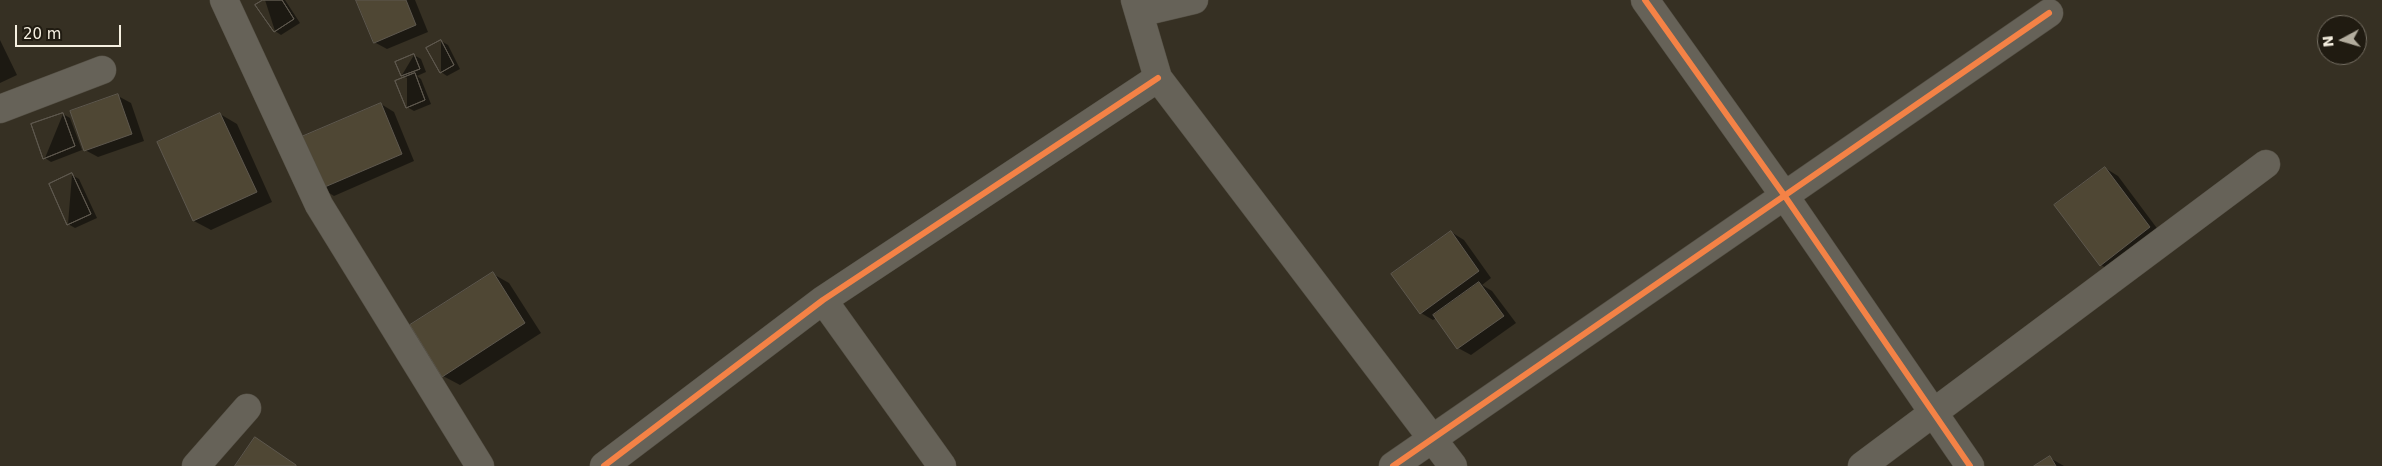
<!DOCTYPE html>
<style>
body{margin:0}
#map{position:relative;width:2382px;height:466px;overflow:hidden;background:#363023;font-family:"DejaVu Sans",sans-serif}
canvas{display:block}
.north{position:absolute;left:2317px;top:15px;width:50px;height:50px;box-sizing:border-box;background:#201b11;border:1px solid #767064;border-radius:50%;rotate:264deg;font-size:14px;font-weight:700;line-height:20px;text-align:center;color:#f6f0e1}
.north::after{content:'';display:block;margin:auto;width:18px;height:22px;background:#b3ad9e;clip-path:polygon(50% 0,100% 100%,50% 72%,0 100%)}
.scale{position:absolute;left:15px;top:25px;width:106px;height:22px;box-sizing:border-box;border:2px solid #f6f0e1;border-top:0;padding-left:6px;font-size:15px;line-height:18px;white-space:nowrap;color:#f6f0e1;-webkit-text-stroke:4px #201b11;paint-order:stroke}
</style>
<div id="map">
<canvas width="2382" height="466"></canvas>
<div class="north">N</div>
<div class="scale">20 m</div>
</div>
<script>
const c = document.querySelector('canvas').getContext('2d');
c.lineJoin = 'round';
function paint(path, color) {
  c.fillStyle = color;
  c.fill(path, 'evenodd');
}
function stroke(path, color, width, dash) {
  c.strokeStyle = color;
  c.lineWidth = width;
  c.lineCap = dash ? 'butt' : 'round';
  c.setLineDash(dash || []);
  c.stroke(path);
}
const shadow = new Path2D(`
 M 265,0 L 285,0 L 300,23 L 281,35 L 275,31 Z
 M 357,0 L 415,0 L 428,32 L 387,49 L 374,42 Z
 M 0,40 L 17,75 L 0,83 Z
 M 441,41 L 448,45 L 460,69 L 447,76 L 441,72 Z
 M 414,55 L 421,59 L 426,72 L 417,76 L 421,79 L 431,104 L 414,111 L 407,107 L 407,78 L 402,75 Z
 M 118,96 L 131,103 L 144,141 L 98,157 L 85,150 Z
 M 381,104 L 394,112 L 414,161 L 334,196 L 321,188 Z
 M 63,114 L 70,118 L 82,150 L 51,162 L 45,158 Z
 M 220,114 L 237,124 L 272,202 L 211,230 L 194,221 L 159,143 Z
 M 2105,168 L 2118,176 L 2162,235 L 2113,272 L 2101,265 Z
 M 72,175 L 79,179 L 97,218 L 75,228 L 68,224 Z
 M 1451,232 L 1464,240 L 1491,278 L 1482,285 L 1492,291 L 1516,323 L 1471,355 L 1458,348 L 1436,318 L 1433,320 L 1421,313 Z
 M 493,274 L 509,283 L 541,333 L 460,385 L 443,376 Z
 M 2050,458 L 2064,466 L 2036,466 Z`);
const building = new Path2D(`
 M 263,0 L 282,0 L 294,19 L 274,32 L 255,5 Z
 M 263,0 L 282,0 L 294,19 L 274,32 L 255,5 Z
 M 356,0 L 406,0 L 416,25 L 374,43 Z
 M 441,40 L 454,65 L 440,73 L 426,48 Z
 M 441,40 L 454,65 L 440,73 L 426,48 Z
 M 414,54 L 420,69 L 401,76 L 395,62 Z
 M 414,54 L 420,69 L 401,76 L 395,62 Z
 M 415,73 L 425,100 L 406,108 L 395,81 Z
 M 415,73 L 425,100 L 406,108 L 395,81 Z
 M 118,94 L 132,134 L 84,151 L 70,111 Z
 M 381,103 L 402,154 L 320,189 L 299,138 Z
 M 63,113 L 75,146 L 43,159 L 31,124 Z
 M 63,113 L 75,146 L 43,159 L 31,124 Z
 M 220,113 L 257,192 L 193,221 L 157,142 Z
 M 2105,167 L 2150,227 L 2100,266 L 2054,205 Z
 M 72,173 L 91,214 L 67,225 L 49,184 Z
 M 72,173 L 91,214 L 67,225 L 49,184 Z
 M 1451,231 L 1479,271 L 1420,314 L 1391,274 Z
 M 493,272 L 525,323 L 442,377 L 410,325 Z
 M 1479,282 L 1504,316 L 1457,349 L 1433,315 Z
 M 255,437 L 296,465 L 296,466 L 235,466 Z
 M 2050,456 L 2056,466 L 2034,466 Z`);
const street = new Path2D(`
 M 224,0 L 319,205 L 480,466
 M 1135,0 L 1158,78 L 1453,466
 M 1645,0 L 1784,195 L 1970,466
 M 1139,13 L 1194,0
 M 0,109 L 102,70
 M 823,300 L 942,466
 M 196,466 L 247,408
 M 604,466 L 823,300 L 1158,78
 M 1393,466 L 2049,13
 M 1862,466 L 2266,164`);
const cycleway = new Path2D(`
 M 1645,0 L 1784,195 L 1970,466
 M 604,466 L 823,300 L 1158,78
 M 1393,466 L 2049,13`);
paint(shadow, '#0007');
paint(building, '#4f4734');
stroke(building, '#5e584e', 1);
stroke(street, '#534e43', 29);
stroke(street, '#666258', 28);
stroke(cycleway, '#f48246', 6);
</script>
